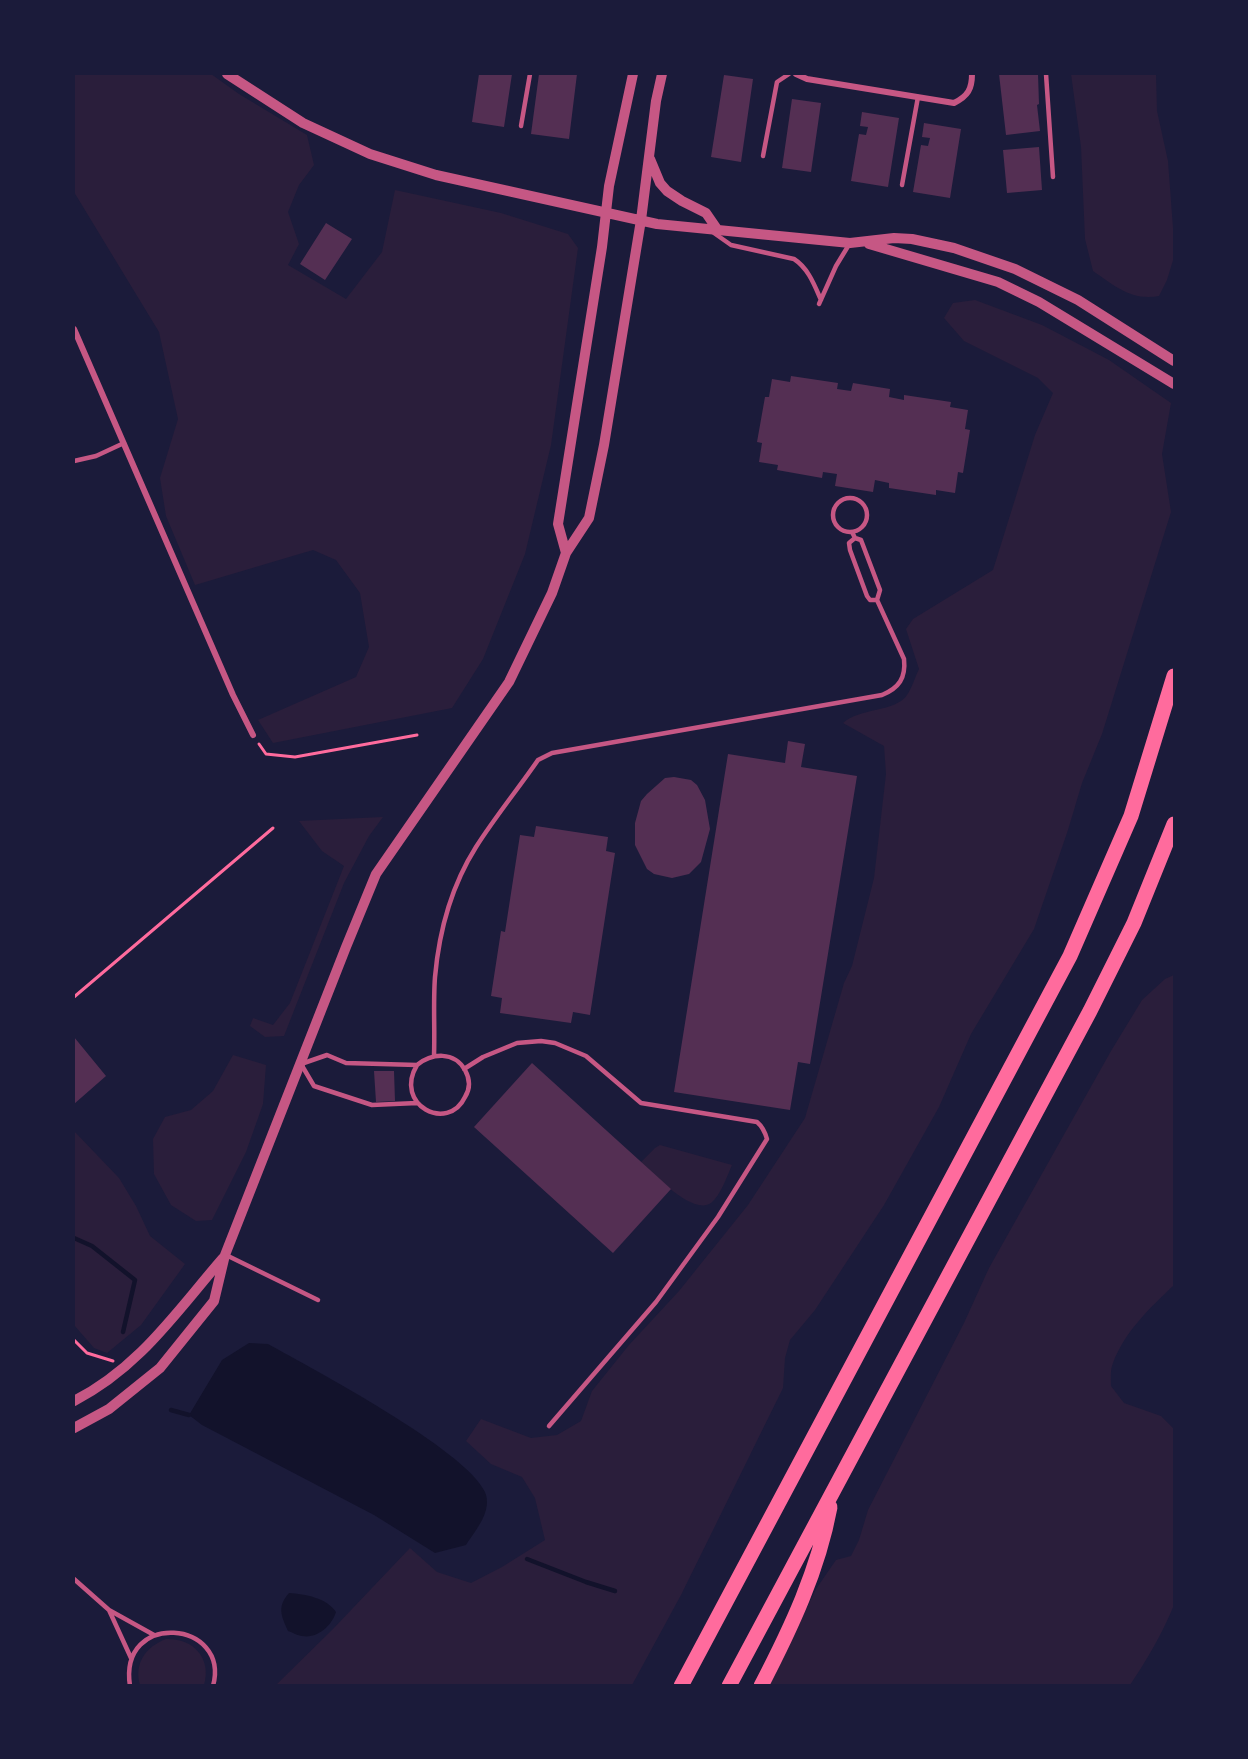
<!DOCTYPE html>
<style>
body{margin:0}
#map{position:relative;width:1248px;height:1759px;overflow:hidden;background:#1b1b3a;font-family:"DM Sans",sans-serif}
canvas{display:block}
.frame{position:absolute;inset:0;border:75px solid #1b1b3a;pointer-events:none}
</style>
<div id="map">
<canvas width="1248" height="1759"></canvas>
<div class="frame"></div>
</div>
<script>
const c = document.querySelector('canvas').getContext('2d');
c.lineJoin = 'round';
function paint(path, color) {
  c.fillStyle = color;
  c.fill(path, 'evenodd');
}
function stroke(path, color, width, dash) {
  c.strokeStyle = color;
  c.lineWidth = width;
  c.lineCap = dash ? 'butt' : 'round';
  c.setLineDash(dash || []);
  c.stroke(path);
}
const green = new Path2D(`
 M 74,74 L 211,74 L 239,94 L 307,135 L 314,165 L 299,185 L 288,212 L 299,244 L 288,265 L 346,299 L 382,252 L 395,190 L 501,213 L 568,234 L 578,248 L 551,445 L 525,554 L 483,659 L 452,708 L 273,743 L 258,720 L 356,677 L 369,647 L 360,593 L 336,560 L 313,550 L 195,585 L 166,516 L 160,478 L 178,419 L 159,332 L 74,192 Z
 M 1071,74 L 1156,74 L 1157,111 L 1168,161 L 1174,241 L 1174,257 L 1167,280 L 1159,296 C 1131,301 1115,286 1093,271 L 1085,239 L 1081,147 Z
 M 975,300 L 1042,325 L 1109,360 L 1171,403 L 1162,454 L 1171,512 L 1102,734 L 1082,783 L 1068,830 L 1034,929 L 971,1034 L 939,1107 L 884,1205 L 815,1310 L 790,1340 L 785,1358 L 783,1388 L 681,1595 L 632,1685 L 276,1685 L 333,1629 L 410,1548 L 437,1572 L 471,1583 L 502,1567 L 545,1540 L 535,1498 L 522,1477 L 491,1464 L 466,1441 L 481,1419 L 531,1438 L 557,1435 L 581,1421 L 592,1391 L 629,1345 L 679,1291 L 748,1205 L 805,1118 L 844,983 L 852,966 L 874,878 L 886,774 L 884,746 L 843,723 C 859,708 896,712 907,695 C 912,688 915,677 919,669 L 906,629 L 913,619 L 993,570 L 1035,435 L 1053,393 L 1038,378 L 964,341 L 944,318 L 953,303 Z
 M 383,817 L 369,836 L 344,883 L 284,1036 L 265,1037 L 250,1026 L 253,1018 L 273,1025 L 290,1003 L 344,866 L 322,851 L 299,821 Z
 M 1174,975 L 1174,1285 C 1150,1308 1125,1331 1113,1363 C 1110,1370 1111,1379 1111,1386 L 1124,1403 L 1161,1416 L 1174,1429 L 1174,1605 C 1162,1634 1147,1660 1130,1685 L 769,1686 L 816,1589 L 836,1560 L 851,1556 L 859,1540 L 868,1510 L 964,1323 L 989,1268 L 1111,1051 L 1142,1000 L 1165,979 Z
 M 233,1055 L 266,1065 L 263,1104 L 246,1152 L 212,1220 L 196,1221 L 171,1205 L 154,1174 L 153,1139 L 165,1117 L 191,1110 L 213,1091 Z
 M 74,1131 L 119,1178 L 136,1206 L 150,1236 L 185,1264 L 141,1325 L 107,1353 L 94,1348 L 74,1325 Z
 M 660,1145 L 732,1165 C 727,1176 721,1195 711,1203 C 693,1216 654,1174 641,1162 L 655,1148 Z
 M 166,1639 C 193,1638 212,1658 204,1685 L 140,1685 C 134,1664 145,1647 166,1639 Z`);
const water = new Path2D(`
 M 249,1343 L 268,1344 C 313,1369 466,1450 485,1492 C 493,1511 475,1531 466,1545 L 435,1553 L 374,1515 L 202,1425 L 189,1415 L 222,1360 Z
 M 289,1593 C 305,1594 327,1598 336,1612 C 332,1625 318,1639 302,1636 C 298,1636 292,1632 288,1631 C 281,1615 277,1607 289,1593 Z`);
const stream = new Path2D(`
 M 74,1238 L 92,1246 L 135,1280 L 123,1332
 M 171,1410 L 189,1415
 M 527,1559 L 586,1582 L 615,1591`);
const building = new Path2D(`
 M 479,74 L 512,74 L 504,127 L 472,122 Z
 M 539,74 L 577,74 L 569,139 L 531,134 Z
 M 999,74 L 1038,74 L 1039,104 L 1037,105 L 1040,131 L 1006,135 Z
 M 724,75 L 753,79 L 741,162 L 711,157 Z
 M 792,99 L 821,103 L 811,172 L 782,168 Z
 M 862,112 L 899,118 L 888,187 L 851,181 L 859,134 L 866,135 L 868,127 L 860,126 Z
 M 924,123 L 961,129 L 950,198 L 913,192 L 921,145 L 928,146 L 930,138 L 922,137 Z
 M 1039,147 L 1042,190 L 1007,193 L 1003,150 Z
 M 326,223 L 352,239 L 325,280 L 300,264 Z
 M 791,376 L 838,383 L 837,389 L 851,391 L 853,383 L 890,389 L 889,397 L 904,400 L 904,395 L 951,402 L 950,407 L 968,410 L 965,429 L 970,430 L 963,473 L 958,472 L 955,493 L 936,490 L 936,495 L 889,488 L 889,483 L 875,480 L 873,492 L 835,486 L 837,474 L 823,472 L 822,478 L 777,470 L 778,465 L 759,462 L 762,443 L 757,442 L 765,397 L 769,397 L 772,379 L 790,382 Z
 M 788,741 L 805,744 L 801,767 L 857,776 L 810,1064 L 798,1062 L 790,1110 L 674,1092 L 728,754 L 785,763 Z
 M 674,777 L 691,780 L 697,785 L 705,800 L 710,829 L 701,862 L 689,874 L 672,878 L 654,874 L 647,869 L 635,845 L 635,823 L 641,801 L 647,794 L 665,778 Z
 M 536,826 L 608,837 L 606,851 L 615,853 L 590,1015 L 573,1012 L 571,1023 L 500,1013 L 502,998 L 491,996 L 501,931 L 505,932 L 520,835 L 534,837 Z
 M 74,1037 L 106,1076 L 74,1104 Z
 M 532,1063 L 671,1189 L 613,1253 L 474,1127 Z
 M 374,1071 L 394,1071 L 395,1101 L 376,1102 Z`);
const path = new Path2D(`
 M 259,744 L 266,754 L 295,757 L 417,735
 M 74,997 L 273,828
 M 74,1340 L 87,1353 L 113,1361`);
const service = new Path2D(`
 M 1046,74 L 1053,177
 M 521,126 L 530,74
 M 763,156 L 777,82 L 789,74
 M 902,185 L 918,97
 M 714,233 L 731,245 L 794,259 C 808,268 814,284 821,300
 M 819,304 L 836,266 L 850,243
 M 74,461 L 96,456 L 124,443
 M833 515a17 17 0 1 1 34 0a17 17 0 1 1-34 0Z
 M 855,538 L 849,543 L 850,550 L 867,596 L 870,600 L 877,600
 M 434,1055 C 435,1030 433,1003 435,977 C 439,932 452,885 476,847 C 495,817 518,789 538,760 L 552,753 L 882,695 C 899,688 906,678 904,659 L 877,600 L 880,590 L 861,540 L 855,538 L 852,532
 M 417,1065 C 393,1105 448,1133 465,1097 C 470,1089 470,1079 465,1070 C 454,1051 432,1053 417,1065 L 346,1063 L 327,1055 L 301,1064 L 314,1086 L 372,1105 L 417,1103
 M 464,1069 L 483,1057 L 517,1043 L 541,1041 L 555,1043 L 586,1056 L 641,1103 L 757,1122 C 763,1127 765,1132 767,1139 L 718,1217 L 656,1302 L 549,1426
 M 226,1255 L 318,1300
 M 74,1579 L 109,1610 L 154,1635
 M 109,1610 L 131,1658
 M 130,1686 C 118,1610 231,1620 213,1686`);
const minor = new Path2D(`
 M 796,74 L 807,79 L 954,103 C 968,96 972,89 972,74
 M 74,329 L 233,695 L 253,735`);
const tertiary = new Path2D(`
 M 227,74 L 303,123 L 370,154 L 436,175 L 657,224 L 850,243 L 894,238 L 912,239 L 954,248 L 1015,269 L 1078,300 L 1174,361
 M 650,159 L 660,183 L 667,191 L 682,201 L 706,213 L 717,229
 M 869,244 L 998,282 L 1039,302 L 1174,384
 M 566,553 L 558,524 L 602,247 L 609,186 L 633,74
 M 74,1401 C 140,1367 176,1312 223,1258
 M 74,1428 L 109,1409 L 160,1368 L 214,1301 L 225,1255 L 346,947 L 376,874 L 509,682 L 552,593 L 566,553 L 589,518 L 604,445 L 641,220 L 656,101 L 662,74`);
const motorway = new Path2D(`
 M 681,1686 L 1070,956 L 1131,816 L 1174,676
 M 729,1686 L 1090,1011 L 1134,923 L 1174,824
 M 761,1686 C 791,1628 818,1571 830,1507`);
paint(green, '#2a1e3b');
paint(water, '#12122b');
stroke(stream, '#12122b', 4.5);
paint(building, '#542f53');
stroke(path, '#ff6b9d', 3);
stroke(service, '#c65784', 4.5);
stroke(minor, '#c65784', 6);
stroke(tertiary, '#c65784', 10);
stroke(motorway, '#ff6b9d', 15);
</script>
